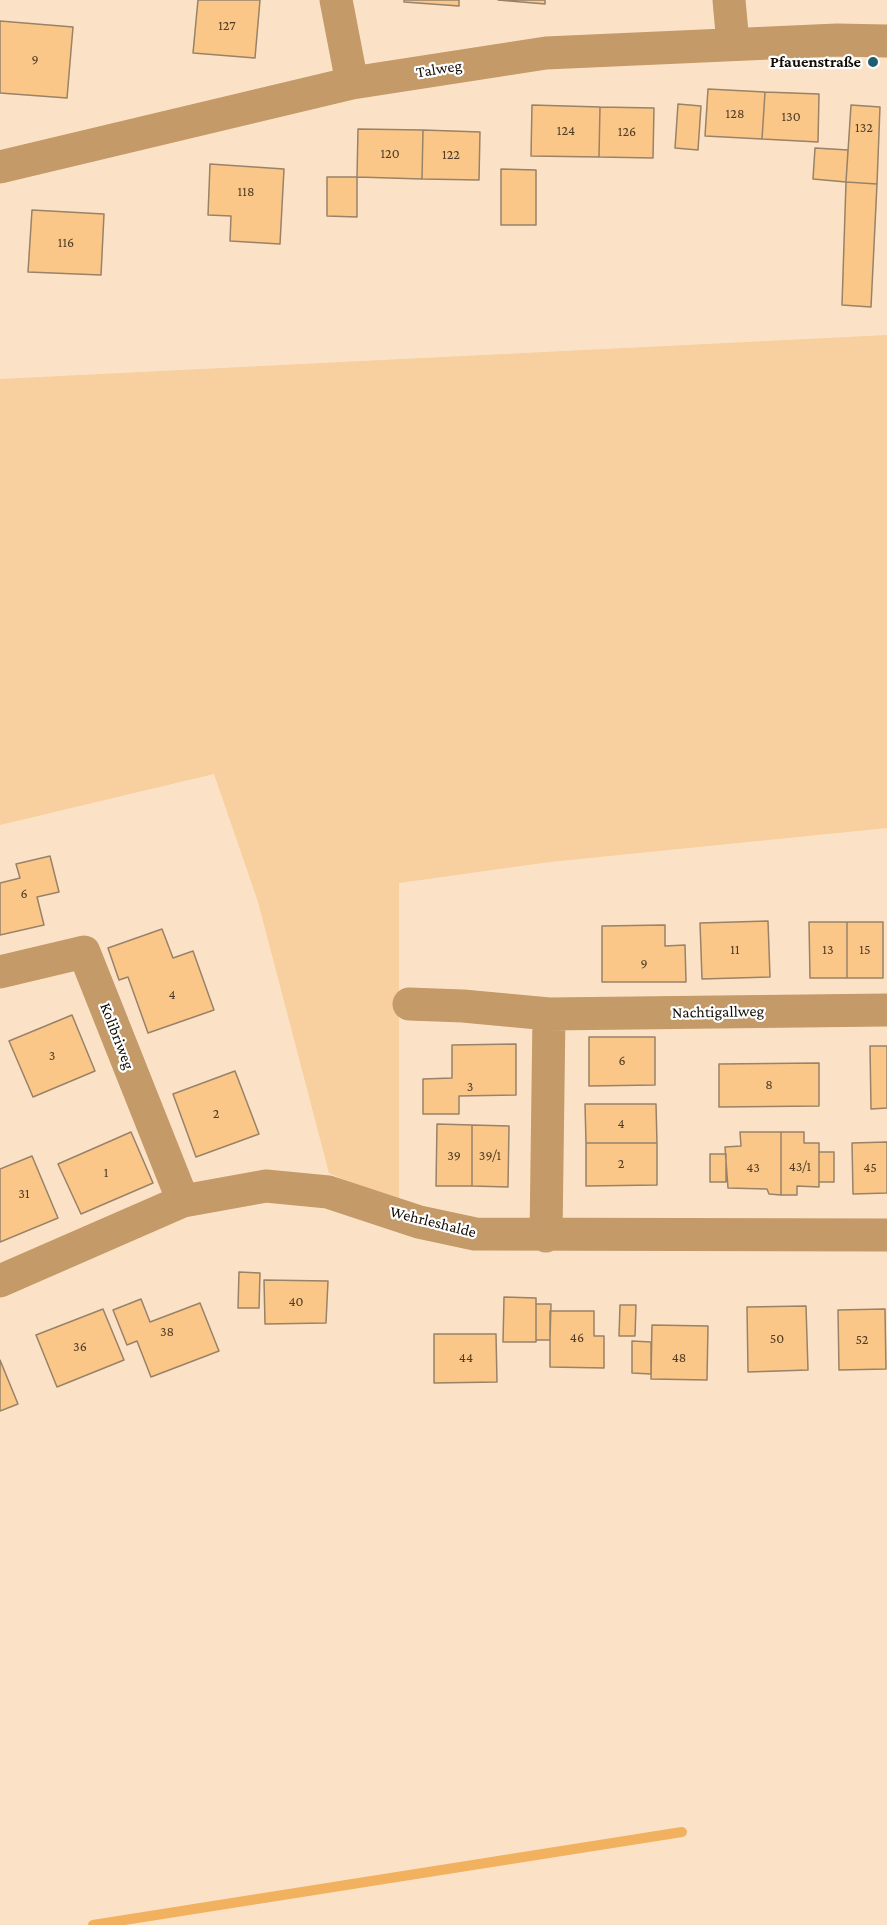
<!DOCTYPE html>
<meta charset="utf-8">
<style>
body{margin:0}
canvas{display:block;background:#fbe2c6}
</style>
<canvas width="887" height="1925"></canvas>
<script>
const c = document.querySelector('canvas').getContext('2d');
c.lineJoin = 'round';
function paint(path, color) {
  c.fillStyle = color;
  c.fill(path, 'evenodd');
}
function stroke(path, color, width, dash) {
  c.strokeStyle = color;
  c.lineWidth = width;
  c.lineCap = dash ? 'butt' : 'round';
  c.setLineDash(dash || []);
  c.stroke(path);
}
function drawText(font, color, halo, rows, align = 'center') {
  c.font = font + ' "Crimson Pro",serif';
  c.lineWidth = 4.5;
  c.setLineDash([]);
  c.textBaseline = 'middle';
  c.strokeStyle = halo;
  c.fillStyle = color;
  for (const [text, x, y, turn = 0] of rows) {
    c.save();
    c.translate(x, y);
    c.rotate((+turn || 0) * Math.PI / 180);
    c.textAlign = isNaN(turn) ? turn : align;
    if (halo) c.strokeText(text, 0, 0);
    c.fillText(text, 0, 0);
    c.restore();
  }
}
const green = new Path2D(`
 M 887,335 L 887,828 L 550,862 L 399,883 L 399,1204 L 329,1173 L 258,902 L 214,774 L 0,825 L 0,379 Z`);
const stream = new Path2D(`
 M 93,1925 L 682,1832`);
const building = new Path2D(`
 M 198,0 L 260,0 L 255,58 L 193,53 Z
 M 404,0 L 459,0 L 459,6 L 404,2 Z
 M 498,0 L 545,0 L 545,4 Z
 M 0,21 L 73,27 L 67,98 L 0,93 Z
 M 708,89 L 765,92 L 762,139 L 705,136 Z
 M 765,92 L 819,94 L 818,142 L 762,139 Z
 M 678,104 L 701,106 L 698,150 L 675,148 Z
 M 532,105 L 600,107 L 599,157 L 531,156 Z
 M 851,105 L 880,107 L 877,184 L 846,182 Z
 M 600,107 L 654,108 L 653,158 L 599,157 Z
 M 358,129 L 423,130 L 422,179 L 357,177 Z
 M 423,130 L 480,132 L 479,180 L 422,179 Z
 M 815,148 L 848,150 L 846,182 L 813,179 Z
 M 210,164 L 284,169 L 280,244 L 230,241 L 231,216 L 208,215 Z
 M 501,169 L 536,170 L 536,225 L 501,225 Z
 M 327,177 L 357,177 L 357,217 L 327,216 Z
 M 846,182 L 877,184 L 871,307 L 842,305 Z
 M 32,210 L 104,214 L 101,275 L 28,272 Z
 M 50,856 L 59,892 L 37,897 L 44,925 L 0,935 L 0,883 L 20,878 L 16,864 Z
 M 768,921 L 770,977 L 702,979 L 700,923 Z
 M 809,922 L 847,922 L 847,978 L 810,978 Z
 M 847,922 L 883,922 L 883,978 L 847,978 Z
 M 665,925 L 665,946 L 685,945 L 686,982 L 602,982 L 602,926 Z
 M 162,929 L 173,958 L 193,951 L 214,1010 L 148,1033 L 128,977 L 119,980 L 108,948 Z
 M 72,1015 L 95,1071 L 33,1097 L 9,1041 Z
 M 589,1037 L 655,1037 L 655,1085 L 589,1086 Z
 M 516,1044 L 516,1095 L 459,1096 L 459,1114 L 423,1114 L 423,1079 L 452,1078 L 452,1045 Z
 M 870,1046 L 887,1046 L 887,1108 L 871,1109 Z
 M 819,1063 L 819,1106 L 719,1107 L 719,1064 Z
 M 235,1071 L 259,1134 L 196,1157 L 173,1094 Z
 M 585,1104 L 656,1104 L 657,1143 L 586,1143 Z
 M 437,1124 L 472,1125 L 472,1186 L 436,1186 Z
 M 472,1125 L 509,1126 L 508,1187 L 472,1186 Z
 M 131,1132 L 153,1183 L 81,1214 L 58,1164 Z
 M 740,1132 L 781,1132 L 781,1195 L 769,1194 L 767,1189 L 728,1188 L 725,1147 L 741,1146 Z
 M 781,1132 L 804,1132 L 804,1143 L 819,1143 L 819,1187 L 797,1186 L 797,1195 L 781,1195 Z
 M 887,1142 L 887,1193 L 853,1194 L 852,1143 Z
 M 586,1143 L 657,1143 L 657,1185 L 586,1186 Z
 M 819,1152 L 834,1152 L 834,1182 L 819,1182 Z
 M 710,1154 L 726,1154 L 726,1182 L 710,1182 Z
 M 32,1156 L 58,1218 L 0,1242 L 0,1169 Z
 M 239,1272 L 260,1273 L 259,1308 L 238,1308 Z
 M 264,1280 L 328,1281 L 326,1323 L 265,1324 Z
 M 504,1297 L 536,1298 L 536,1342 L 503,1342 Z
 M 141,1299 L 150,1322 L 200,1303 L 219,1351 L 151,1377 L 137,1341 L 127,1345 L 113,1310 Z
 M 536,1304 L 551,1304 L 550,1340 L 536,1340 Z
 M 620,1305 L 636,1305 L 635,1336 L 619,1336 Z
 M 806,1306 L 808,1370 L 748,1372 L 747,1307 Z
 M 103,1309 L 124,1360 L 57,1387 L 36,1335 Z
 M 885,1309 L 886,1369 L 839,1370 L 838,1310 Z
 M 550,1311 L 594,1311 L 594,1336 L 604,1336 L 604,1368 L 550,1367 Z
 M 652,1325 L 708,1326 L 707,1380 L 651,1379 Z
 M 434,1334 L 496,1334 L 497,1382 L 434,1383 Z
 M 632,1341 L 651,1342 L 651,1374 L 632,1373 Z
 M 0,1360 L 18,1404 L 0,1411 Z`);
const minor = new Path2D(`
 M 336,0 L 352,83
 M 729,0 L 733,44
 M 0,167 L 352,83 L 546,53 L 837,40 L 887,41
 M 0,972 L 84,952 L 183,1201
 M 409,1004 L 463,1006 L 549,1014 L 887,1010
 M 546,1236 L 549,1014
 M 0,1281 L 183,1201 L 266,1186 L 328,1192 L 419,1222 L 475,1234 L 887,1235`);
const markers = [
 [873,62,6,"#1c5f72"]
];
const numberNames = [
 ["127",227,26],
 ["9",35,60],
 ["128",735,114],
 ["130",791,117],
 ["132",864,128],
 ["124",566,131],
 ["126",627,132],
 ["120",390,154],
 ["122",451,155],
 ["118",246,192],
 ["116",66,243],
 ["6",24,894],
 ["11",735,950],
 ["13",828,950],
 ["15",865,950],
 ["9",644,964],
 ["4",172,995],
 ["3",52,1056],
 ["6",622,1061],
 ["8",769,1085],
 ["3",470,1087],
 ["2",216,1114],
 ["4",621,1124],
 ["39",454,1156],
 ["39/1",490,1156],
 ["2",621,1164],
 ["43/1",800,1167],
 ["43",753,1168],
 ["45",870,1168],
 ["1",106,1173],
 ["31",24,1194],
 ["40",296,1302],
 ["38",167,1332],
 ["46",577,1338],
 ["50",777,1339],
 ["52",862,1340],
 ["36",80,1347],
 ["44",466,1358],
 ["48",679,1358]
];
const poiNames = [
 ["Pfauenstraße",861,62]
];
const streetNames = [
 ["Talweg",439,69,-9],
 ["Nachtigallweg",718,1012,-1],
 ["Kolibriweg",117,1036,69],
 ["Wehrleshalde",433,1222,14]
];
paint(green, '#f8cf9e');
stroke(stream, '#f2b15f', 10);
paint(building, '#fbc788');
stroke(building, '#988268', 1.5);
stroke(minor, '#c49a68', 33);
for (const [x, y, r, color] of markers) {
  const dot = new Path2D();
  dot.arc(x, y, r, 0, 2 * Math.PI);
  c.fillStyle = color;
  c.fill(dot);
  stroke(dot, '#fff', 2);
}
drawText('14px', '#4e3c25', null, numberNames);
drawText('bold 16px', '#150d04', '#fff', poiNames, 'right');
drawText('16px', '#150d04', '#fff', streetNames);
</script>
